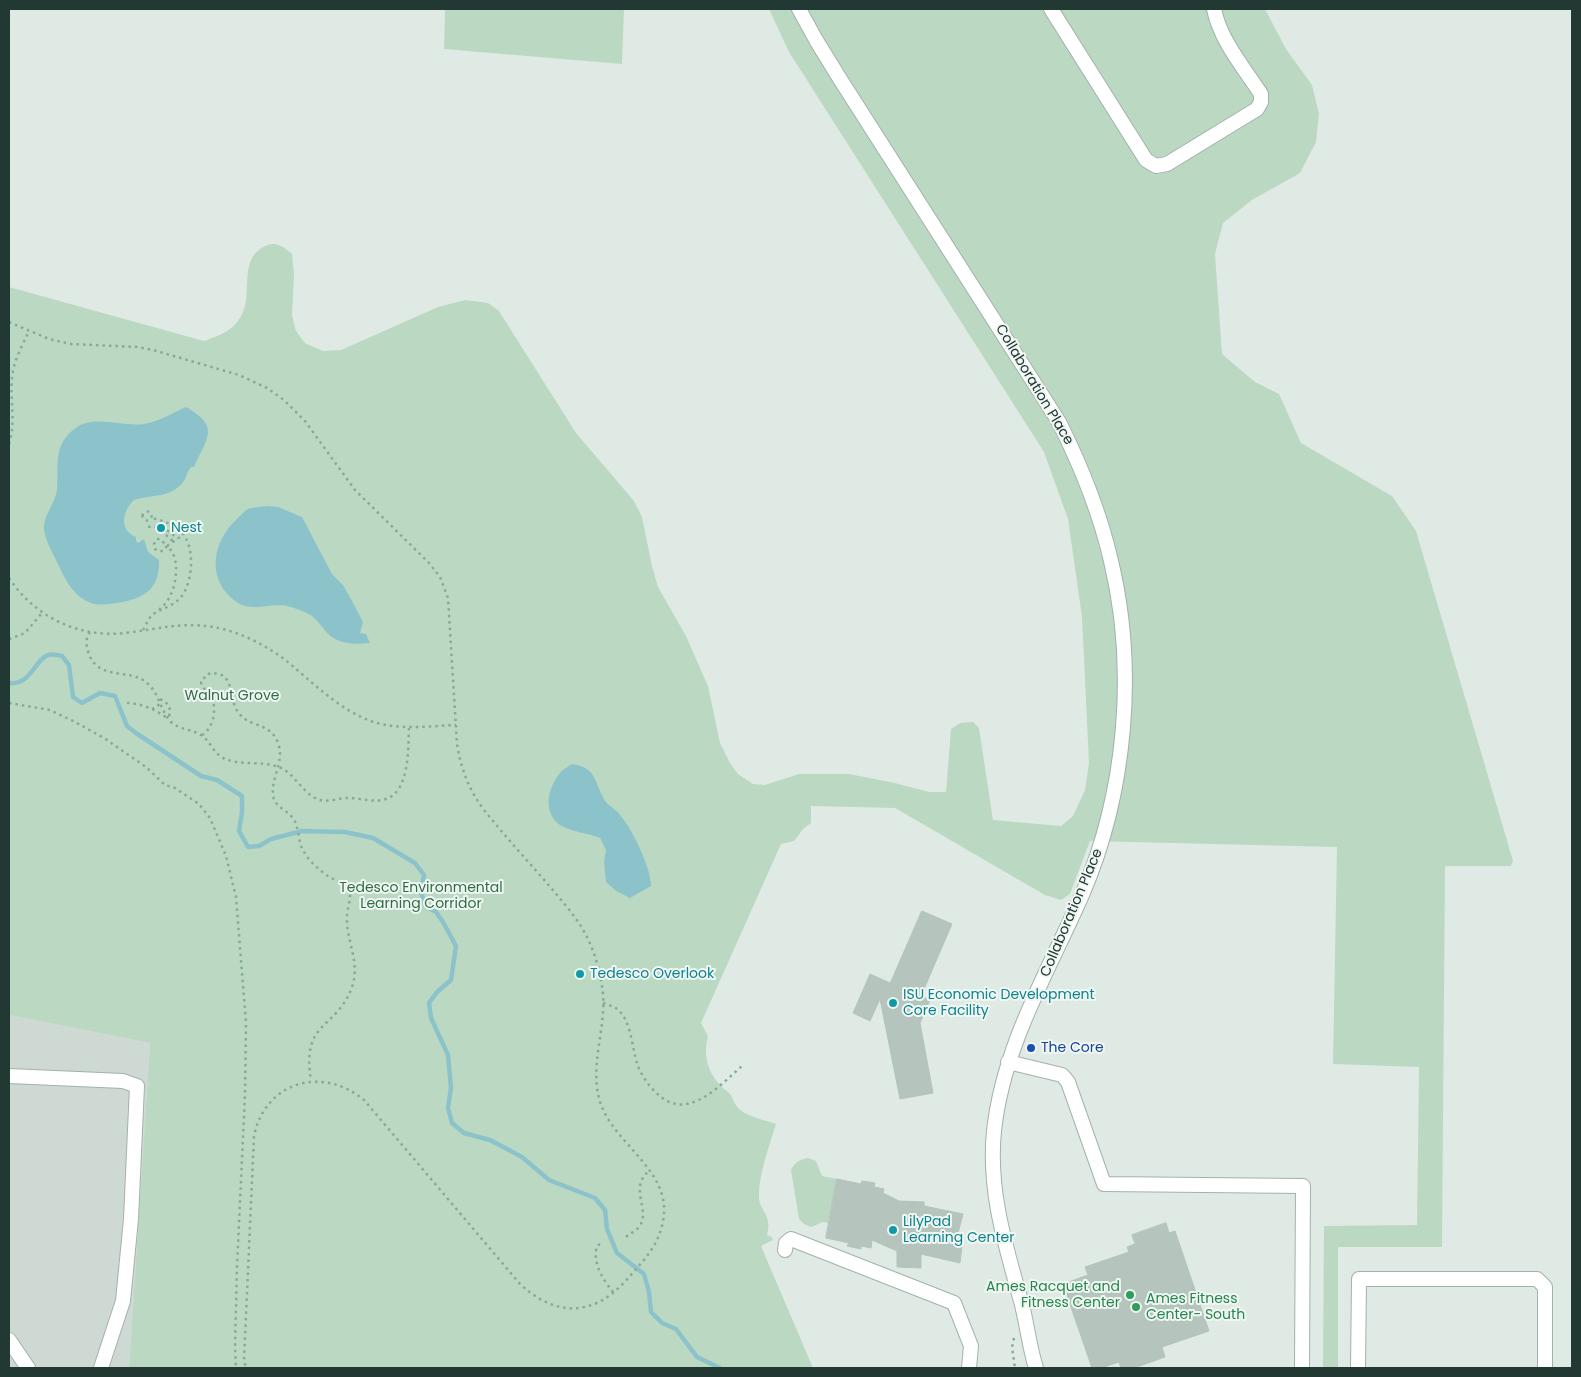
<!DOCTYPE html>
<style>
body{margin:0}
#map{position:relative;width:1581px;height:1377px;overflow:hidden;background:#e0eae5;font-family:Poppins,sans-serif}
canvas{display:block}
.frame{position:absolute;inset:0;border:10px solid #223832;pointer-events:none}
</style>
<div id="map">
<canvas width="1581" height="1377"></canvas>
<div class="frame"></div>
</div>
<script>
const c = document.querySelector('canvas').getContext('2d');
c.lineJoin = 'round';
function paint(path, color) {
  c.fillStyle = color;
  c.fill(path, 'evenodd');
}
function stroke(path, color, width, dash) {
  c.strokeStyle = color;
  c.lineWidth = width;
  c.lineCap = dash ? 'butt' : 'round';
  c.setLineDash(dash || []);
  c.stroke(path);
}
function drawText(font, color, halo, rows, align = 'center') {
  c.font = font + ' Poppins,sans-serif';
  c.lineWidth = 4;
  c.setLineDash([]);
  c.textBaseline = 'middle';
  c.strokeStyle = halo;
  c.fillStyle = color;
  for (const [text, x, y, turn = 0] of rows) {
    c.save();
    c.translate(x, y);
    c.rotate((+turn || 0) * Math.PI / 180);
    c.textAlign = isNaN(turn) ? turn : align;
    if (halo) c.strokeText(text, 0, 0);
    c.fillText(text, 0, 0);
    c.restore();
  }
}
const built = new Path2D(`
 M 9,1015 L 150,1043 L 129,1368 L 9,1368 Z`);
const green = new Path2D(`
 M 445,9 L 624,9 L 622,64 L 444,49 Z
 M 769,9 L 1265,9 L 1286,49 L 1312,85 L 1319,114 L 1316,142 L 1300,173 L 1252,200 L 1223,223 L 1215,254 L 1222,354 L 1255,382 L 1279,394 L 1301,443 L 1392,496 L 1416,531 L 1513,861 L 1511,866 L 1445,866 L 1442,1247 L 1338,1247 L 1338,1368 L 1323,1368 L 1324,1226 L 1417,1225 L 1419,1067 L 1333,1064 L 1337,847 L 1090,841 L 1070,894 L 1061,900 L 1045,895 L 895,808 L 811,806 L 811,823 L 803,829 L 794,841 L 781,844 L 701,1023 L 708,1036 C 703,1054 707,1072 721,1086 C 723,1089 728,1091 730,1094 C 734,1099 734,1105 740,1110 C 749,1117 765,1120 776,1124 C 770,1143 759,1175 759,1194 C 758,1212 773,1213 767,1235 L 772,1237 L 773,1240 L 761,1246 L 813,1368 L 129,1368 L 150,1043 L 9,1015 L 9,287 L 204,341 C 220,335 232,332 241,316 C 254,295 237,259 265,246 C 276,241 283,246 292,254 L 294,275 L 292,315 L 296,331 L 305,343 L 323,351 L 341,350 L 438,307 L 465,300 L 488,303 L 499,311 L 576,433 L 634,501 L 642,517 L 652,566 L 658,587 L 686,636 L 708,686 L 720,743 L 730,763 L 738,774 L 753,784 L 765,785 L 799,774 L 849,774 L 895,783 L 929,792 L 946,792 L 951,729 L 960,723 L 973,722 L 979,728 L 993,820 L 1061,826 L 1073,816 L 1085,790 L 1089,763 L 1082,617 L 1068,519 L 1044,452 L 789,52 Z
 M 808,1158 L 816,1161 L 822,1176 L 837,1179 L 828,1223 L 823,1222 L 811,1227 L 804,1224 L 799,1219 L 791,1170 C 795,1162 799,1160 808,1158 Z`);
const water = new Path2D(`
 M 186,407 C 221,427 207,438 194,467 L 191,467 C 187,472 187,476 184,481 C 170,499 153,494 134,500 C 123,510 118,530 136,537 L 136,541 L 138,543 L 144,539 L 148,552 L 159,560 C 160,589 144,599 117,603 C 109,604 99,606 91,603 C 72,596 64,577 56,560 C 51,550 43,536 44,525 C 46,512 56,501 57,489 C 59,465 52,444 77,427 C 95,415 123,427 144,424 C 160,421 172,413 186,407 Z
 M 267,506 L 278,507 L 302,517 L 332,574 L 343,585 L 352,601 L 363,622 L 360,633 L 366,634 L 370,643 C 355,645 338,644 327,633 C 322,627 318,621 312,616 C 306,612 297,609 291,607 C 272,601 252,614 235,601 C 206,580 212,541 237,519 C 240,516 244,511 248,509 C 253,507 262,507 267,506 Z
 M 572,764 C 599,768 593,783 606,802 C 610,807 616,809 620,815 C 632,829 651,867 651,886 L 630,898 L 616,891 L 606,882 L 604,862 L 606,850 L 600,838 C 588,833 571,832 560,825 C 542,812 548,787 560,773 C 563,769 568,767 572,764 Z`);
const stream = new Path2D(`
 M 9,683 C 30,685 33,664 46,656 C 51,653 57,655 62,656 L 69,665 L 73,697 L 82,703 L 100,693 L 115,696 L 127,726 L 136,733 L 201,776 L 217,780 L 242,796 L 242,812 L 239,831 L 248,847 L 259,846 L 271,839 L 302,831 L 345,832 L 373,838 L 415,863 L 424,875 L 421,892 L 425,906 L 436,912 L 443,922 L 456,946 L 451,980 L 437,992 L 429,1003 L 431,1018 L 448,1055 L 451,1088 L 448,1108 L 452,1123 L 464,1133 L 490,1140 L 522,1157 L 549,1180 L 595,1198 L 605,1210 L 607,1229 L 617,1253 L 644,1274 L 649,1292 L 651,1312 L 662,1323 L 676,1329 L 697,1357 L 720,1368`);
const building = new Path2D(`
 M 922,911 L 952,924 L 921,996 L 930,1000 L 920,1023 L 933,1093 L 900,1099 L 880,999 L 870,1021 L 853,1013 L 870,974 L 890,983 Z
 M 837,1179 L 861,1184 L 862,1181 L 875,1183 L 874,1187 L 884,1189 L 883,1193 L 899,1201 L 924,1202 L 924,1206 L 963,1214 L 955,1245 L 962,1246 L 960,1263 L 921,1254 L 921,1268 L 897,1267 L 897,1251 L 872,1240 L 871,1248 L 861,1246 L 861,1249 L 847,1246 L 849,1243 L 826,1238 Z
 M 1166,1223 L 1169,1233 L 1175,1231 L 1209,1331 L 1162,1347 L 1165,1357 L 1134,1368 L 1121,1368 L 1119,1362 L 1101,1368 L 1092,1368 L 1063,1284 L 1088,1275 L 1085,1267 L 1129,1252 L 1127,1247 L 1135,1244 L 1132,1235 Z`);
const path = new Path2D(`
 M 9,322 L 49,339 L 71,344 L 138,347 L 153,350 L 239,375 L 267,388 L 284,400 L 305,421 L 355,490 L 429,563 L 440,577 L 448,598 L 457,744 C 461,769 469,790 484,810 C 504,835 525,858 546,882 C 561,900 578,918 588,939 C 596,956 601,975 603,994 C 606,1030 589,1066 600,1102 C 614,1145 673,1171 663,1221 C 660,1237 653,1249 643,1261 C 630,1276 617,1293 599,1302 C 569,1316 543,1305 520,1284 L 364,1100 C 322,1065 265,1082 254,1136 L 244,1360 L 246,1368
 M 9,444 C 16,423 10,401 12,378 C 13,362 22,346 29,331
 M142.5 516a4.5 4.5 0 1 1 9 0a4.5 4.5 0 1 1-9 0Z
 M 148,527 C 160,526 170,530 177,539
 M 160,532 L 169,537 L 173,542
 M 157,539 L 160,539 L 167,546 L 163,551 L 158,551 L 155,549 L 154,544 Z
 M 9,578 C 35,617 78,638 125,633 C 160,629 186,620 223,629 C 245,635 265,645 284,659 C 313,682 340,712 377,723 C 403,730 430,726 456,725
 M 159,610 C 164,605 169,600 171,594 C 177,581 180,556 167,546 L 183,535
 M 143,630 C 146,625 148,620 151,616 C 160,608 173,607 181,597 C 193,582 195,549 183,534 C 176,525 162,520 151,518
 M 90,632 C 83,640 88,656 94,663 C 107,677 128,671 143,680 C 159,690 159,708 170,721 C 179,730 192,729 201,735 C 211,741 213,754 225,759 C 243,766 263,760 281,768 C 295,775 302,791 315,798 C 325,804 338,798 348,798 C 361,798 374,803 386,799 C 410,791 408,748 409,727
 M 9,639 L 25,633 L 42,613
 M 160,699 C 169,704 171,706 169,717
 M 9,703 L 50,710 L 75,722 L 104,738 L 146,767 L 165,785 L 175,788 L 199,804 L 210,818 L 226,856 L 236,897 L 246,1023 L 245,1094 L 237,1267 L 235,1347 L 236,1368
 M 127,703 C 140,703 157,710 167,718
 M 152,709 L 158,706 L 159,702
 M 202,735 C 213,729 217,710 212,698 C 209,692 202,689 201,682 L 207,674 C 236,669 227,696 238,712 C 248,728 270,721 278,743 C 285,761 271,777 273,795 C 274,806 285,809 292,817 C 300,826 297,841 304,852 C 309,861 320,871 328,876 C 336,881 344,883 350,891 C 351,901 346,911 347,922 C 348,944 360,964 352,987 C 336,1031 301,1019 311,1081
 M 603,1003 C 608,1005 614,1006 617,1009 C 631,1019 632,1048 637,1063 C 641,1076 650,1088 661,1097 C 690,1120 721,1084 742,1066
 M 626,1237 C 630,1233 635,1232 639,1227 C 652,1210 627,1188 650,1170
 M 600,1244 L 597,1246 C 592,1262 603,1280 613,1292
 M 1014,1338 L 1012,1347 L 1015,1368`);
const minor = new Path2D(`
 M 799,9 L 816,40 L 840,79 L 1059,422 C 1081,466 1100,513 1111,561 C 1137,669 1126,793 1082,895 C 1048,972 1003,1046 994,1131 C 988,1190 1005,1244 1021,1301 C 1027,1323 1029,1346 1036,1368
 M 1051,9 L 1146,160 L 1156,166 L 1167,164 L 1257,109 L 1261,102 L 1261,94 C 1244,68 1220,40 1214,9
 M 1008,1062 L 1062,1075 L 1068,1082 L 1104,1184 L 1303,1186 L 1302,1368
 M 9,1076 L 123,1081 L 137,1086 L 131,1219 L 123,1301 L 101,1368
 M 785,1250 L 786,1243 L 791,1239 L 954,1303 L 971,1346 L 969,1368
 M 9,1340 L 28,1368
 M 1358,1368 L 1359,1279 L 1537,1279 L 1545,1287 L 1545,1368`);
const markers = [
 [161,528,5,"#0f9aa8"],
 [580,974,5,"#0f9aa8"],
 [893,1003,5,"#0f9aa8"],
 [1031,1048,5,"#1a4fb4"],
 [893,1230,5,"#0f9aa8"],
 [1130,1295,5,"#2e9e5b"],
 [1136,1307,5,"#2e9e5b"]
];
const streetNames = [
 ["Collaboration Place",1034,385,59],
 ["Collaboration Place",1072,913,-67]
];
const cultureNames = [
 ["Nest",171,528],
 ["Tedesco Overlook",590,974],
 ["ISU Economic Development",903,995],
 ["Core Facility",903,1011],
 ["LilyPad",903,1222],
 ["Learning Center",903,1238]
];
const parkNames = [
 ["Walnut Grove",232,696],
 ["Tedesco Environmental",421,888],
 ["Learning Corridor",421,904]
];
const transitNames = [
 ["The Core",1041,1048]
];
const leisureNames = [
 ["Ames Racquet and",1120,1287],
 ["Fitness Center",1120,1303],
 ["Ames Fitness",1146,1299,"left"],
 ["Center- South",1146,1315,"left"]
];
paint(built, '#ced9d4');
paint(green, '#bbd9c2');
paint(water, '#8cc3cb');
stroke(stream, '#8cc3cb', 4.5);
paint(building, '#b6c4be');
stroke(building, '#b3c3bc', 1);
stroke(minor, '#a3b1ac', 16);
stroke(path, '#83ab9d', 2.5, [2.5, 4]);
stroke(minor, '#fff', 14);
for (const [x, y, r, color] of markers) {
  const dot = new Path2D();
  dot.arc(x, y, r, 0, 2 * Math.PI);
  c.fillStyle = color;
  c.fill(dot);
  stroke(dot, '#f0f7f3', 2);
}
drawText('14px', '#223832', '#f0f7f3', streetNames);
drawText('14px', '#0d838f', '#f0f7f3', cultureNames, 'left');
drawText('14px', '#306c45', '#f0f7f3', parkNames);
drawText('14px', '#164399', '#f0f7f3', transitNames, 'left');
drawText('14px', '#27864d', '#f0f7f3', leisureNames, 'right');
</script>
